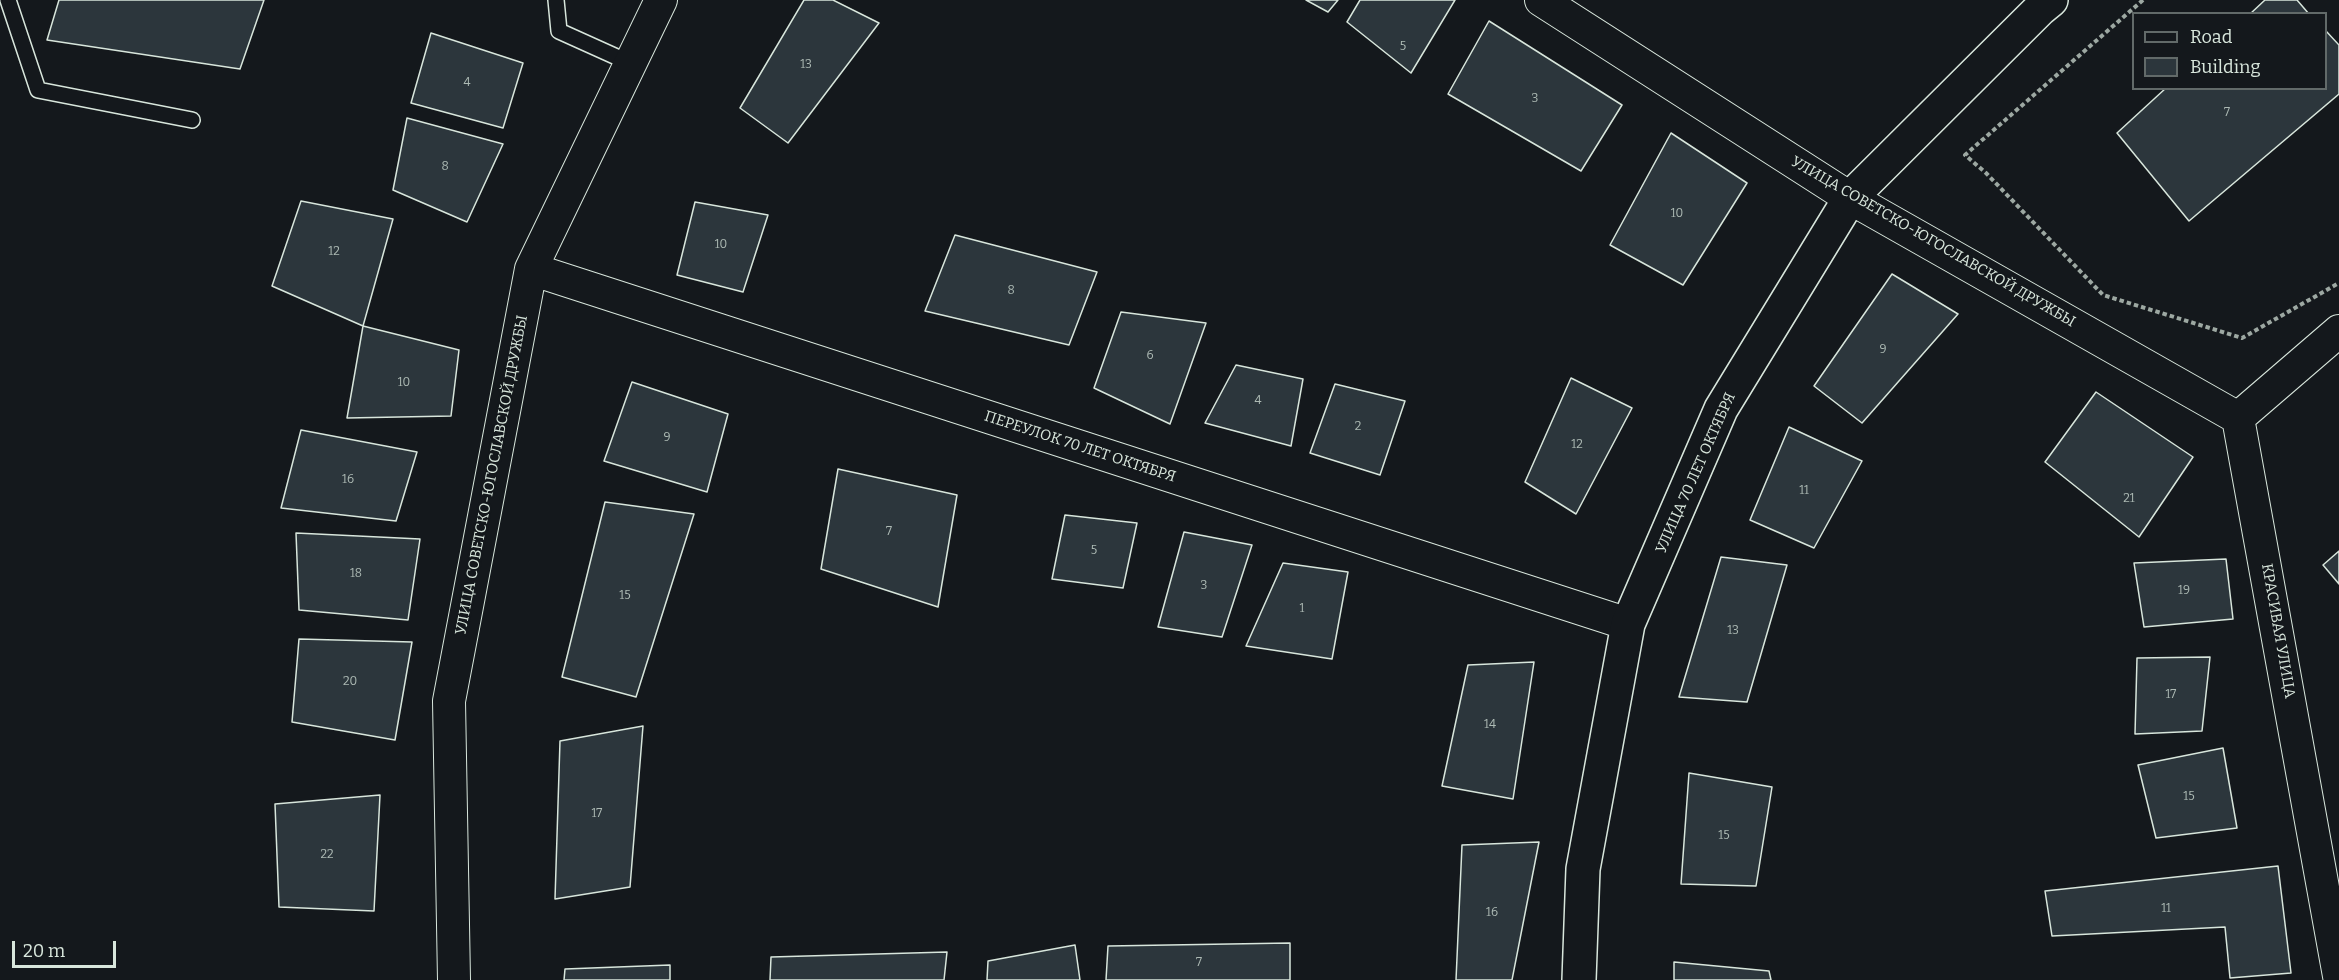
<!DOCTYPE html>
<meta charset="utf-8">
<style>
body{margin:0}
#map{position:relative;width:2339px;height:980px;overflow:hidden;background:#14181c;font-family:Bitter,serif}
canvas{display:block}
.legend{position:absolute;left:2132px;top:12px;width:195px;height:78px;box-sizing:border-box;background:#14181c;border:2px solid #626a69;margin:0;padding:8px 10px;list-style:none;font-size:18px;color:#d8e6dc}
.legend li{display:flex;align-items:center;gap:12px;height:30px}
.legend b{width:30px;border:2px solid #626a69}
.scale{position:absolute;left:12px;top:941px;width:104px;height:27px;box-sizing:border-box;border:3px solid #d8e6dc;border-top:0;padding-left:8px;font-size:18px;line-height:21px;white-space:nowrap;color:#d8e6dc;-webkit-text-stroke:4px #14181c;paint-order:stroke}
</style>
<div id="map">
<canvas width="2339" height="980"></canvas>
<ul class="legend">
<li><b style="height:8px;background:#14181c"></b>Road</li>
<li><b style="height:16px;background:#2c363c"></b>Building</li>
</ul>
<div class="scale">20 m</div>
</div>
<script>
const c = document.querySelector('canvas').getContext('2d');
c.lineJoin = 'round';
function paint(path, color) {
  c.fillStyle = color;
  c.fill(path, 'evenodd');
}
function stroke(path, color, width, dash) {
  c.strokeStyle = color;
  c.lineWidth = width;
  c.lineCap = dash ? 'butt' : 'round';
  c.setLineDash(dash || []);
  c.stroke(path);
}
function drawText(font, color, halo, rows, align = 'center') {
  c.font = font + ' Bitter,serif';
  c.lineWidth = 4.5;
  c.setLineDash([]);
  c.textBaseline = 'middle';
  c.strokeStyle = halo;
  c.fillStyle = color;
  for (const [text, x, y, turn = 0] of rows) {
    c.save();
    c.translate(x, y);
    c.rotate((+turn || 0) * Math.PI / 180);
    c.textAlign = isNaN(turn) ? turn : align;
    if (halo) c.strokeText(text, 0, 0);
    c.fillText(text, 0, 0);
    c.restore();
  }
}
const building = new Path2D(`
 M 59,0 L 264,0 L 240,69 L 47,40 Z
 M 804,0 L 833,0 L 879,23 L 788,143 L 740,108 Z
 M 1306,0 L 1338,0 L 1328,12 Z
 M 1360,0 L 1455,0 L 1411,73 L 1347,22 Z
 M 2265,0 L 2297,0 L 2309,14 L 2250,14 Z
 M 1489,21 L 1622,105 L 1581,171 L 1448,94 Z
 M 2326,31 L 2339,45 L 2339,94 L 2189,221 L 2117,133 L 2166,88 L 2326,88 Z
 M 431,33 L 523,63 L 503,128 L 411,103 Z
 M 407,118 L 503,144 L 467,222 L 393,190 Z
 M 1671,133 L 1747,183 L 1683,285 L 1610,245 Z
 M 301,201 L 393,219 L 363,326 L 272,286 Z
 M 695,202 L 768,215 L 743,292 L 677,275 Z
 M 955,235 L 1097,272 L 1069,345 L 925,311 Z
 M 1892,274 L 1958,314 L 1862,423 L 1814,386 Z
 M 1121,312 L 1206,323 L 1170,424 L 1094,388 Z
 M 363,326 L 459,350 L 451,416 L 347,418 Z
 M 1236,365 L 1303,379 L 1291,446 L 1205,423 Z
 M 1571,378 L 1632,408 L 1576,514 L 1525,482 Z
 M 632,382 L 728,414 L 707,492 L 604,461 Z
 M 1335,384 L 1405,401 L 1380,475 L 1310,453 Z
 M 2096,392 L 2193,457 L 2139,537 L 2045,462 Z
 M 1789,427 L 1862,461 L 1814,548 L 1750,520 Z
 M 301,430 L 417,452 L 396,521 L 281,508 Z
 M 838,469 L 957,495 L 938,607 L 821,569 Z
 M 605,502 L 694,514 L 636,697 L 562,677 Z
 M 1065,515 L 1137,523 L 1123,588 L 1052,579 Z
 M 1184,532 L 1252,545 L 1222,637 L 1158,627 Z
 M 296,533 L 420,539 L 408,620 L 299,610 Z
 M 2339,551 L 2339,584 L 2323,565 Z
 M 1721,557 L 1787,565 L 1747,702 L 1679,697 Z
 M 2226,559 L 2233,619 L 2144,627 L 2134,563 Z
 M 1283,563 L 1348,572 L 1332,659 L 1246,646 Z
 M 299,639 L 412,642 L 395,740 L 292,722 Z
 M 2210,657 L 2202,731 L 2135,734 L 2137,658 Z
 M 1534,662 L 1513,799 L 1442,786 L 1468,665 Z
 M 643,726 L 630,887 L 555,899 L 560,741 Z
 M 2223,748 L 2237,828 L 2156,838 L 2138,765 Z
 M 1689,773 L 1772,787 L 1756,886 L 1681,884 Z
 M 380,795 L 374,911 L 279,907 L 275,804 Z
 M 1539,842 L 1512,980 L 1456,980 L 1462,845 Z
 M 2278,866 L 2291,973 L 2230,978 L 2225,927 L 2052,936 L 2045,891 Z
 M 1290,943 L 1290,980 L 1106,980 L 1108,946 Z
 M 1075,945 L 1080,980 L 987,980 L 988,961 Z
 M 947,952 L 944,980 L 770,980 L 771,957 Z
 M 1674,962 L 1769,971 L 1771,980 L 1674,980 Z
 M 670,965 L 670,980 L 564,980 L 565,969 Z`);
const path = new Path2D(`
 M 2143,0 L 1965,155 L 1986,173 L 2103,295 L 2242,338 L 2339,283`);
const service = new Path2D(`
 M 8,0 L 38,90 L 192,120
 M 556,0 L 559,31 L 630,63`);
const minor = new Path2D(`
 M 1541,0 L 1850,198 L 2238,418
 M 531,269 L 1628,624
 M 2339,331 L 2238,418 L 2339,976
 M 454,980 L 449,701 L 531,269 L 661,0`);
const tertiary = new Path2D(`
 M 1579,980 L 1583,869 L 1628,624 L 1721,409 L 1850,198 L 2040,9 L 2051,0`);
const numberNames = [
 ["5",1403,47],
 ["13",806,65],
 ["4",467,83],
 ["3",1535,99],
 ["7",2227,113],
 ["8",445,167],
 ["10",1677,214],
 ["10",721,245],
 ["12",334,252],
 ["8",1011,291],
 ["9",1883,350],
 ["6",1150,356],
 ["10",404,383],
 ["4",1258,401],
 ["2",1358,427],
 ["9",667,438],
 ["12",1577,445],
 ["16",348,480],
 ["11",1804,491],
 ["21",2129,499],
 ["7",889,532],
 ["5",1094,551],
 ["18",356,574],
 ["3",1204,586],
 ["19",2184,591],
 ["15",625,596],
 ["1",1302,609],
 ["13",1733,631],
 ["20",350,682],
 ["17",2171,695],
 ["14",1490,725],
 ["15",2189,797],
 ["17",597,814],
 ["15",1724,836],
 ["22",327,855],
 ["11",2166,909],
 ["16",1492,913],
 ["7",1199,963]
];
const streetNames = [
 ["УЛИЦА СОВЕТСКО-ЮГОСЛАВСКОЙ ДРУЖБЫ",1933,242,30],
 ["ПЕРЕУЛОК 70 ЛЕТ ОКТЯБРЯ",1080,447,18],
 ["УЛИЦА 70 ЛЕТ ОКТЯБРЯ",1696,473,-66],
 ["УЛИЦА СОВЕТСКО-ЮГОСЛАВСКОЙ ДРУЖБЫ",492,475,-79],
 ["КРАСИВАЯ УЛИЦА",2278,631,80]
];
paint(building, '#2c363c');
stroke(building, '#d8e6dc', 1.5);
stroke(service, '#d8e6dc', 18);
stroke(minor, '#d8e6dc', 34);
stroke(tertiary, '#d8e6dc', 36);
stroke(path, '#9da8a2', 4, [4.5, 3]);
stroke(service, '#14181c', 15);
stroke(minor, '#14181c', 32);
stroke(tertiary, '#14181c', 33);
drawText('12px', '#adbab4', null, numberNames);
drawText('15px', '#d8e6dc', '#14181c', streetNames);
</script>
